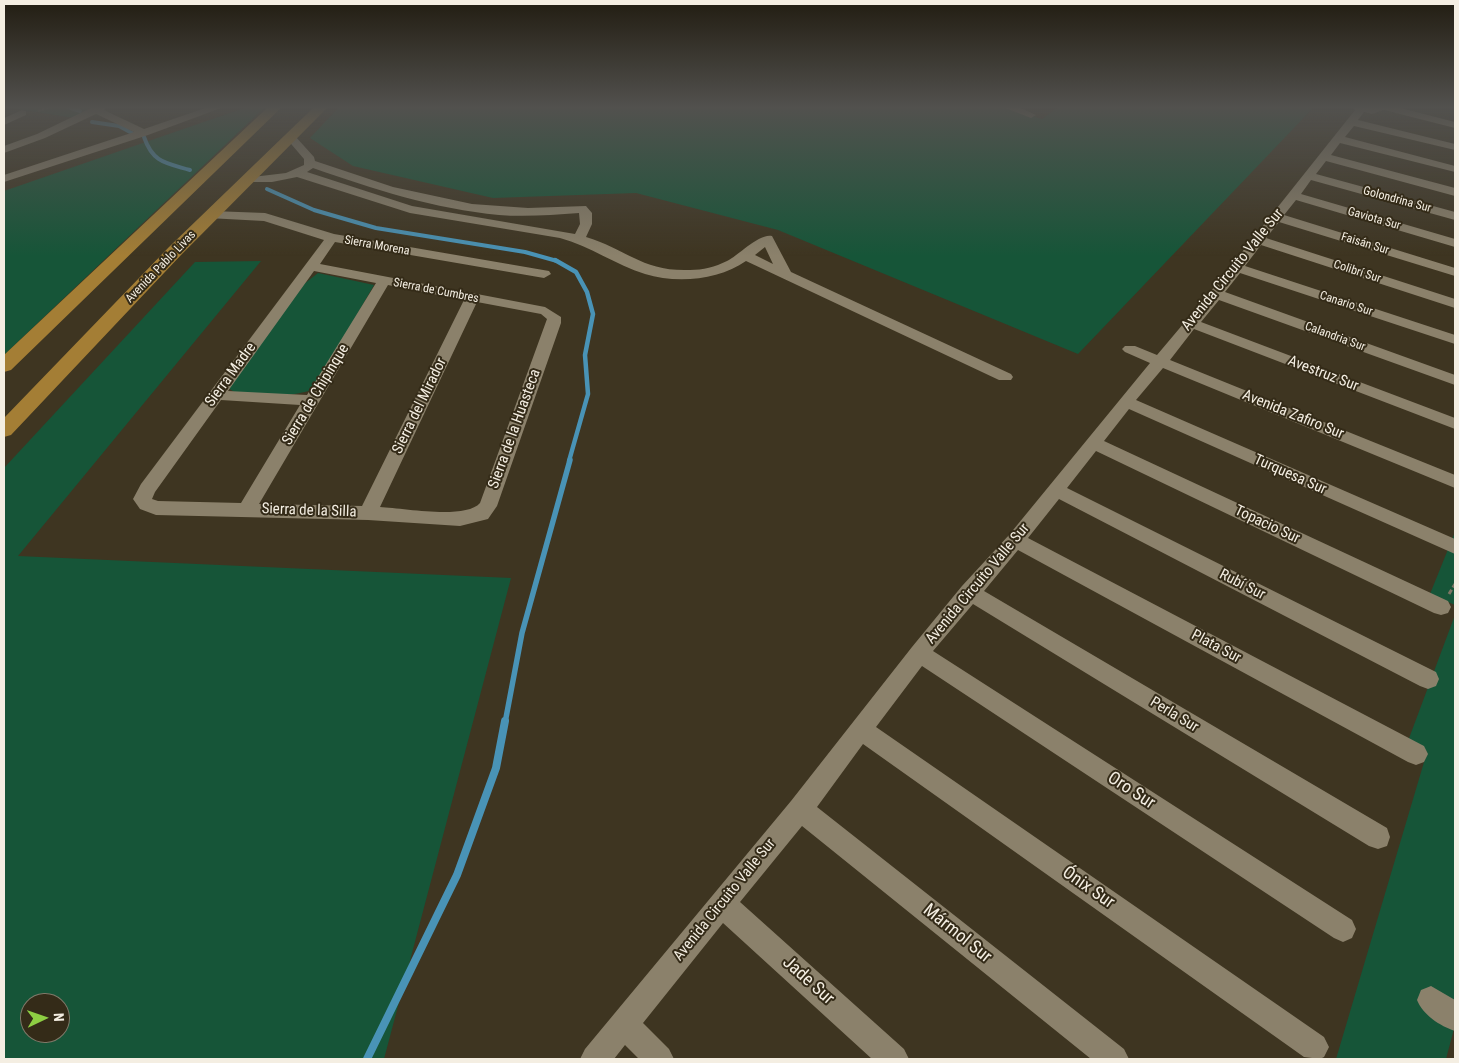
<!DOCTYPE html>
<meta charset="utf-8">
<style>
body{margin:0}
#map{position:relative;width:1459px;height:1063px;overflow:hidden;background:#3e3521;font-family:"Roboto Condensed",sans-serif}
canvas{display:block}
.frame{position:absolute;inset:0;border:5px solid #f4eee2;pointer-events:none}
.north{position:absolute;left:20px;top:993px;width:50px;height:50px;box-sizing:border-box;background:#342b18;border:1px solid #817969;border-radius:50%;rotate:87deg;font-size:14px;font-weight:700;line-height:20px;text-align:center;color:#f4eee2}
.north::after{content:'';display:block;margin:auto;width:18px;height:22px;background:#8ece43;clip-path:polygon(50% 0,100% 100%,50% 72%,0 100%)}
</style>
<div id="map">
<canvas width="1459" height="1063"></canvas>
<div class="frame"></div>
<div class="north">N</div>
</div>
<script>
const c = document.querySelector('canvas').getContext('2d');
c.lineJoin = 'round';
function paint(path, color) {
  c.fillStyle = color;
  c.fill(path, 'evenodd');
}
function stroke(path, color, width, dash) {
  c.strokeStyle = color;
  c.lineWidth = width;
  c.lineCap = dash ? 'butt' : 'round';
  c.setLineDash(dash || []);
  c.stroke(path);
}
function drawText(font, color, halo, rows, align = 'center') {
  c.font = font + ' "Roboto Condensed",sans-serif';
  c.lineWidth = 4;
  c.setLineDash([]);
  c.textBaseline = 'middle';
  c.strokeStyle = halo;
  c.fillStyle = color;
  for (const [text, x, y, turn = 0] of rows) {
    c.save();
    c.translate(x, y);
    c.rotate((+turn || 0) * Math.PI / 180);
    c.textAlign = isNaN(turn) ? turn : align;
    if (halo) c.strokeText(text, 0, 0);
    c.fillText(text, 0, 0);
    c.restore();
  }
}
const green = new Path2D(`
 M 4,107 L 93,107 L 74,118 Z
 M 247,107 L 265,107 L 4,355 L 4,191 Z
 M 339,107 L 1003,107 L 1042,119 L 1058,107 L 1314,107 L 1078,354 L 778,230 L 636,193 L 493,198 L 353,166 L 310,138 Z
 M 261,261 L 18,556 L 511,578 L 384,1059 L 4,1059 L 4,468 L 195,262 ZM 30,1003 L 60,1003 L 60,1033 L 30,1033 Z
 M 318,273 L 374,285 L 314,389 C 299,396 253,399 237,393 C 234,392 230,389 227,387 L 304,284 Z
 M 1455,532 L 1455,605 L 1430,594 Z
 M 1455,615 L 1455,1025 L 1446,1059 L 1336,1059 L 1427,752 L 1408,741 Z`);
const streamFar3 = new Path2D(`
 M 68,107 L 80,111
 M 92,122 L 119,126 L 132,133
 M 144,137 C 153,163 166,163 190,170
 M 267,189 L 314,210 L 376,228 L 525,252 L 557,261`);
const streamFar2 = new Path2D(`
 M 555,260 L 576,272 L 587,292 L 593,314 L 585,355 L 588,394 L 569,461`);
const streamFar1 = new Path2D(`
 M 505,723 L 522,633 L 570,460`);
const stream = new Path2D(`
 M 367,1059 L 457,875 L 496,768 L 505,721`);
const pathFar1 = new Path2D(`
 M 38,111 L 50,107`);
const path = new Path2D(`
 M 1449,594 L 1455,584`);
const minor = new Path2D(`
 M 93,107 L 107,107 L 104,110 L 144,129 L 208,107 L 224,107 L 148,135 L 4,182 L 4,175 L 134,132 L 96,114 L 45,138 L 4,153 L 4,146 L 37,134 Z
 M 1003,107 L 1019,107 L 1036,115 L 1031,118 Z
 M 1351,107 L 1397,107 L 1455,122 L 1455,128 L 1384,110 L 1372,114 L 1364,112 L 1358,120 L 1455,144 L 1455,150 L 1354,126 L 1345,137 L 1455,166 L 1455,172 L 1340,143 L 1331,155 L 1455,188 L 1455,196 L 1326,161 L 1316,174 L 1455,212 L 1455,220 L 1311,180 L 1301,194 L 1455,239 L 1455,247 L 1296,200 L 1284,215 L 1455,268 L 1455,276 L 1279,222 L 1266,238 L 1455,299 L 1455,308 L 1261,245 L 1245,266 L 1455,335 L 1455,344 L 1240,273 L 1225,292 L 1455,375 L 1455,385 L 1219,300 L 1201,322 L 1455,418 L 1455,429 L 1194,329 L 1170,360 L 1455,475 L 1455,488 L 1163,368 L 1136,400 L 1455,539 L 1455,554 L 1129,409 L 1104,441 L 1448,601 L 1451,607 L 1448,613 L 1441,615 L 1434,613 L 1096,451 L 1067,488 L 1436,672 L 1439,679 L 1436,686 L 1428,689 L 1420,686 L 1059,499 L 1028,538 L 1424,746 L 1428,754 L 1424,762 L 1416,765 L 1408,762 L 1018,550 L 984,591 L 1387,828 L 1390,837 L 1387,846 L 1378,849 L 1369,846 L 973,604 L 933,651 L 1352,920 L 1356,929 L 1352,938 L 1343,942 L 1334,938 L 922,666 L 876,727 L 1324,1037 L 1329,1047 L 1324,1057 L 1320,1059 L 1304,1057 L 863,744 L 817,807 L 1124,1049 L 1129,1059 L 1091,1059 L 802,826 L 740,902 L 904,1049 L 909,1059 L 872,1059 L 723,923 L 643,1023 L 669,1049 L 674,1059 L 639,1059 L 625,1045 L 614,1059 L 580,1059 L 585,1049 L 791,801 L 912,647 L 962,586 L 1009,535 L 1150,363 L 1125,352 L 1122,349 L 1125,346 L 1135,346 L 1157,355 L 1211,291 L 1355,110 Z
 M 22,110 L 26,111 L 26,115 L 4,125 L 4,118 Z
 M 291,135 L 295,136 L 314,157 L 315,161 L 393,187 L 472,204 L 528,208 L 586,206 L 592,213 L 592,224 L 586,237 C 626,249 643,272 690,270 C 703,270 715,267 727,261 C 738,256 759,233 772,236 L 791,272 L 1011,374 L 1013,377 L 1011,380 L 999,380 L 746,261 C 719,280 677,284 645,274 C 616,265 590,246 560,238 L 410,213 L 297,177 L 272,182 L 244,182 L 244,178 L 286,173 L 304,165 L 304,159 L 286,138 ZM 313,168 C 373,189 435,209 499,215 C 525,217 552,215 579,213 L 580,224 L 575,234 L 412,206 L 307,172 ZM 765,247 L 773,264 L 755,255 Z
 M 212,211 L 265,213 L 334,234 L 549,271 L 551,274 L 544,278 L 335,242 L 320,264 L 545,307 L 561,317 L 561,323 L 497,506 L 488,519 L 460,526 L 368,520 L 156,515 L 140,509 L 133,499 L 141,484 L 324,240 L 264,221 L 208,218 L 206,215 L 208,212 ZM 314,271 L 376,283 L 307,395 L 228,391 ZM 388,285 L 464,300 L 362,506 L 259,504 ZM 477,302 L 541,314 L 547,319 L 480,503 C 465,520 403,508 380,507 ZM 221,400 L 300,405 L 241,503 L 158,501 L 152,499 L 155,492 Z
 M 1431,986 L 1455,1000 L 1455,1031 C 1440,1026 1423,1015 1417,1000 L 1421,990 Z`);
const major = new Path2D(`
 M 268,107 L 282,107 L 11,370 L 4,372 L 4,355 Z
 M 314,107 L 328,107 L 181,255 L 11,435 L 4,437 L 4,418 L 169,247 Z`);
const farStreetnames = [
 ["Golondrina Sur",1397,200,15],
 ["Gaviota Sur",1374,219,16],
 ["Faisán Sur",1365,244,17],
 ["Sierra Morena",377,246,10],
 ["Avenida Pablo Livas",161,267,-46],
 ["Colibrí Sur",1357,272,18],
 ["Sierra de Cumbres",436,291,11],
 ["Canario Sur",1346,304,18],
 ["Calandria Sur",1335,337,20]
];
const streetNames = [
 ["Avenida Circuito Valle Sur",1233,270,-51],
 ["Avestruz Sur",1323,374,21],
 ["Sierra Madre",231,375,-54],
 ["Sierra de Chipinque",316,395,-59],
 ["Sierra del Mirador",420,406,-64],
 ["Avenida Zafiro Sur",1293,415,22],
 ["Sierra de la Huasteca",515,429,-70],
 ["Turquesa Sur",1290,475,24],
 ["Sierra de la Silla",309,511,2],
 ["Topacio Sur",1267,525,25],
 ["Avenida Circuito Valle Sur",978,584,-50],
 ["Rubí Sur",1242,585,27],
 ["Plata Sur",1216,647,28],
 ["Perla Sur",1174,715,31],
 ["Avenida Circuito Valle Sur",725,900,-51]
];
const nearStreetnames = [
 ["Oro Sur",1131,791,33],
 ["Ónix Sur",1088,888,35],
 ["Mármol Sur",957,934,39],
 ["Jade Sur",808,981,42]
];
paint(green, '#165538');
stroke(streamFar3, '#4993b6', 4);
stroke(streamFar2, '#4993b6', 4.5);
stroke(streamFar1, '#4993b6', 5.5);
stroke(stream, '#4993b6', 8);
stroke(pathFar1, '#7d7564', 2, [3, 1]);
stroke(path, '#7d7564', 3, [5, 2.5]);
paint(minor, '#8b816b');
paint(major, '#a47e35');
const sky = c.createLinearGradient(0, 0, 0, 256);
sky.addColorStop(0, '#221d12');
sky.addColorStop(0.42, '#52514e');
sky.addColorStop(1, '#52514e00');
c.fillStyle = sky;
c.fillRect(0, 0, 1459, 256);
drawText('12px', '#f4eee2', '#342b18', farStreetnames);
drawText('15px', '#f4eee2', '#342b18', streetNames);
drawText('18px', '#f4eee2', '#342b18', nearStreetnames);
</script>
